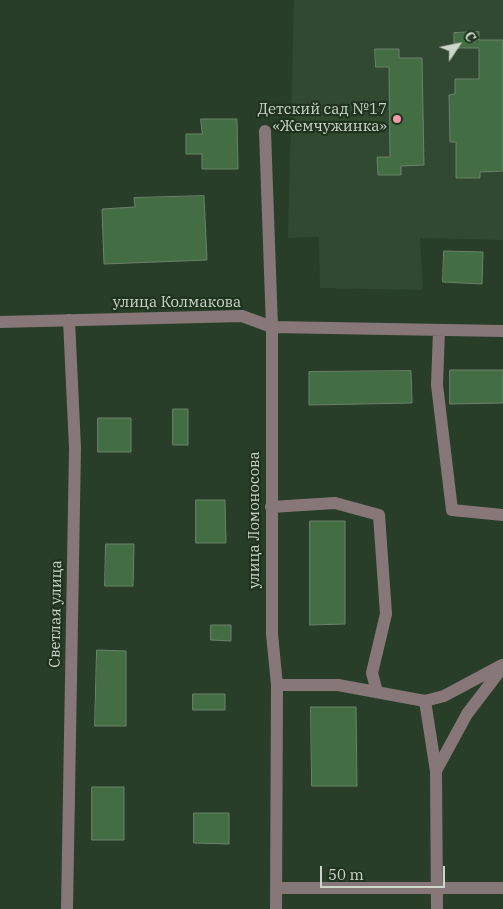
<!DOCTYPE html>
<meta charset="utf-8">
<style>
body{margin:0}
#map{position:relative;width:503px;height:909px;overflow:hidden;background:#293e29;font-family:"IBM Plex Serif",serif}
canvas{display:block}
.north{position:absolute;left:433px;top:20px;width:50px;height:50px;-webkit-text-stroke:4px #1f331f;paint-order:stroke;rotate:56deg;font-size:14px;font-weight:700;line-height:20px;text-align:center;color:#cbd7cb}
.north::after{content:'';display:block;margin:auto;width:18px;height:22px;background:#cbd7cb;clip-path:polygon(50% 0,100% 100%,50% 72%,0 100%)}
.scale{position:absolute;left:320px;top:866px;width:125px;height:22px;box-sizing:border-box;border:2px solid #cbd7cb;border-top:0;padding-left:6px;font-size:15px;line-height:18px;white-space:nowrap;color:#cbd7cb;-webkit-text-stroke:4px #1f331f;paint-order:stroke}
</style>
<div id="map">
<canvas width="503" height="909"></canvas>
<div class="north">С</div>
<div class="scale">50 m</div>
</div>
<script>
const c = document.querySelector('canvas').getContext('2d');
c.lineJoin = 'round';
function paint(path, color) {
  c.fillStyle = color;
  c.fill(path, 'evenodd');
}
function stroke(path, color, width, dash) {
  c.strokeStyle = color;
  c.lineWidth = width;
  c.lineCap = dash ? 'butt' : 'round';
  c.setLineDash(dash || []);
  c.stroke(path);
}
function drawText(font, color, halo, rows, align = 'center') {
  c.font = font + ' "IBM Plex Serif",serif';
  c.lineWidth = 4.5;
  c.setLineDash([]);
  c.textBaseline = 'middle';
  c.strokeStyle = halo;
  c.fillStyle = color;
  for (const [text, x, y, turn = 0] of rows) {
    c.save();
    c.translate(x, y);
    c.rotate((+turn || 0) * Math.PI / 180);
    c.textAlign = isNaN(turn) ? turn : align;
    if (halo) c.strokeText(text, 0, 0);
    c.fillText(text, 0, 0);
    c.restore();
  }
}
const built = new Path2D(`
 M 294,0 L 503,0 L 503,240 L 420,238 L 423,290 L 320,288 L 319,237 L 288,238 Z`);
const building = new Path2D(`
 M 479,32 L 479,40 L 503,40 L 503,171 L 480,172 L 480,178 L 456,178 L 456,142 L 450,142 L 449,95 L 455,94 L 455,79 L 479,79 L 479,48 L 454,48 L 454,33 Z
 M 375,49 L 399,49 L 399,58 L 422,58 L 424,165 L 401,166 L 401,175 L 378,175 L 377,157 L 390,157 L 389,67 L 376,67 Z
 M 201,119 L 237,119 L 238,169 L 202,169 L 202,154 L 186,154 L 186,134 L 202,134 Z
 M 204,196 L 207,260 L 104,264 L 102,209 L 135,207 L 134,198 Z
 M 444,251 L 483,252 L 482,284 L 443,282 Z
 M 450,370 L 503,370 L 503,403 L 450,404 Z
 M 411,371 L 412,403 L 309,405 L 309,372 Z
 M 173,409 L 188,409 L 188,445 L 173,445 Z
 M 98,418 L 131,418 L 131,452 L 98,452 Z
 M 196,500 L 225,500 L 226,543 L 196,543 Z
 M 310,521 L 345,521 L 345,624 L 310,625 Z
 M 106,544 L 134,544 L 133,586 L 105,586 Z
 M 211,625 L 231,625 L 231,641 L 211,640 Z
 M 97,650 L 126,651 L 126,726 L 95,726 Z
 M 193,694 L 225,694 L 225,710 L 193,710 Z
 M 311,707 L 356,707 L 357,786 L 312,786 Z
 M 92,787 L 124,787 L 124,840 L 92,840 Z
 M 194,813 L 229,813 L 229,844 L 194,843 Z`);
const minor = new Path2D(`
 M 265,131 L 272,327 L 272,634 L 277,685 L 276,909
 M 0,322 L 242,316 L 272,327 L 503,331
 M 439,330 L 437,385 L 452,510 L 503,515
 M 271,507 L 335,503 L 379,515 L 386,614 L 372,673 L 377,692
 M 277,685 L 338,685 L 425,701 L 444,696 L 502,665
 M 425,701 L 436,771
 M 277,888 L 503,888
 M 67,909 L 75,448 L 69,320
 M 437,909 L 436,771 L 467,714 L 503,667`);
const markers = [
 [397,119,5,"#f39aa9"]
];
const poiNames = [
 ["Детский сад №17",387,110],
 ["«Жемчужинка»",387,127]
];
const streetNames = [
 ["улица Колмакова",177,303],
 ["улица Ломоносова",255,520,-90],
 ["Светлая улица",56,614,-89]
];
paint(built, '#304930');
paint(building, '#436e43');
stroke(building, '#6c826b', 1);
stroke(minor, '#877779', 12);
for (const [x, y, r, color] of markers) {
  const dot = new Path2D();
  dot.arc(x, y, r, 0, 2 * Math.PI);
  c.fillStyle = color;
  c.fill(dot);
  stroke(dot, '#1f331f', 2);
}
drawText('15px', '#cbd7cb', '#1f331f', poiNames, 'right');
drawText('15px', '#cbd7cb', '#1f331f', streetNames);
</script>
